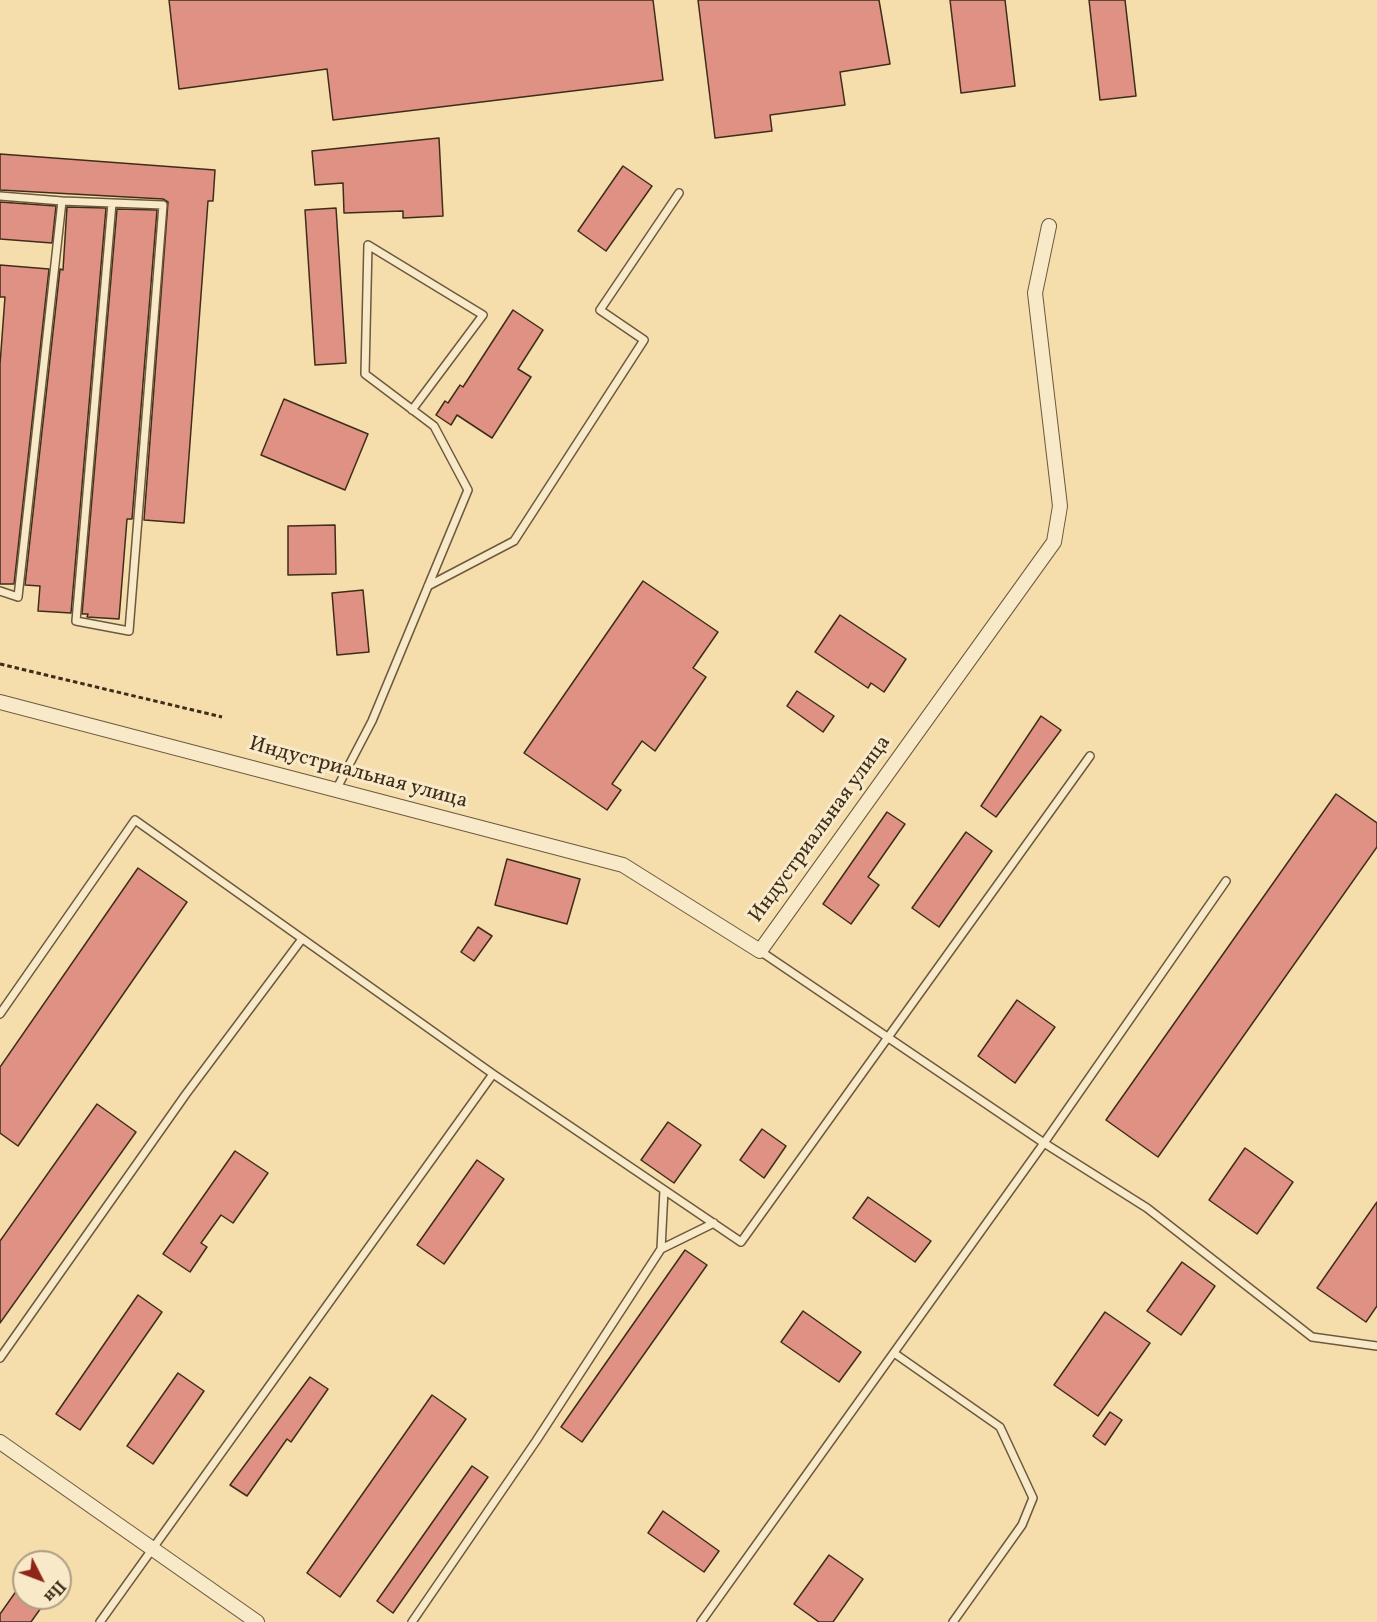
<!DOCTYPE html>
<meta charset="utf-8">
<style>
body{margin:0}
#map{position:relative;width:1377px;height:1622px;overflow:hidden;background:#f5ddac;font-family:Vollkorn,serif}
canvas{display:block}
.north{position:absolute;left:12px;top:1550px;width:60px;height:60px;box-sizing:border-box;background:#f8e9c9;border:2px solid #ae9e83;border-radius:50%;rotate:132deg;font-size:16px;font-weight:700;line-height:24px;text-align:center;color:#3e2d19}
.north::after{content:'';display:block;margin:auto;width:21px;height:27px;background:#8f2418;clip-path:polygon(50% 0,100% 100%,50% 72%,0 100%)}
</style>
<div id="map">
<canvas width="1377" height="1622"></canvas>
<div class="north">Пн</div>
</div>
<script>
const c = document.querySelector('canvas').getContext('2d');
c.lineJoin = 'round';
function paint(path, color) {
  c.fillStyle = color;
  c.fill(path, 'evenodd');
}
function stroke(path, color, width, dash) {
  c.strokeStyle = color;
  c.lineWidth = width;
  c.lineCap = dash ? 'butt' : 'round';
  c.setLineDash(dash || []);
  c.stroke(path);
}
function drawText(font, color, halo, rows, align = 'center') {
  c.font = font + ' Vollkorn,serif';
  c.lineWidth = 6;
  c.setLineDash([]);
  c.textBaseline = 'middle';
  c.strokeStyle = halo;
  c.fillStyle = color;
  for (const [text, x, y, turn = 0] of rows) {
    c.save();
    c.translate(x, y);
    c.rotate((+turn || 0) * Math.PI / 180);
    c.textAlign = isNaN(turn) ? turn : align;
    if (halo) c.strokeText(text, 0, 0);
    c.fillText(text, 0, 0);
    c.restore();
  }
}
const building = new Path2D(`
 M 169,0 L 653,0 L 663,80 L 333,120 L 327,69 L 179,89 Z
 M 698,0 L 879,0 L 890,64 L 840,72 L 845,105 L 770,115 L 772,131 L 715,138 Z
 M 950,0 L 1005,0 L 1015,86 L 961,93 Z
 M 1089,0 L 1125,0 L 1136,96 L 1100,100 Z
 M 439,138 L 443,216 L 403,218 L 403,211 L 344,213 L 343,183 L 315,185 L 312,151 Z
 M 0,154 L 215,170 L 213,201 L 208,201 L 184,523 L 144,520 L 168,202 L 163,199 L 0,190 Z
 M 623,166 L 652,186 L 606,251 L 578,231 Z
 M 0,202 L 56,206 L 52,243 L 0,239 Z
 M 67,207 L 106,208 L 71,613 L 38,611 L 40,586 L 25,585 L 60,269 L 63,270 Z
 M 336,208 L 346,363 L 315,365 L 305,210 Z
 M 117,209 L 157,210 L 132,519 L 127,519 L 119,619 L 87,617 L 88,614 L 82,614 Z
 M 0,265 L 49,269 L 14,584 L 0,584 L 0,364 L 5,297 L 0,297 Z
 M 513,310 L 543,330 L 518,369 L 531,377 L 492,438 L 457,415 L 451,425 L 436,415 L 445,401 L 448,403 L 460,385 L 463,387 Z
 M 284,399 L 368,434 L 345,490 L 261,455 Z
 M 335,525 L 336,574 L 288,575 L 288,526 Z
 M 643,581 L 718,632 L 693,668 L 706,677 L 655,751 L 642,741 L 612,784 L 621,790 L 607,810 L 524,753 Z
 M 363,590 L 369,652 L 337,655 L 332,593 Z
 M 840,615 L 906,659 L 884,692 L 871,683 L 868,688 L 815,652 Z
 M 797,691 L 834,716 L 823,732 L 787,706 Z
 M 1041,716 L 1061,730 L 996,817 L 981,806 Z
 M 1336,794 L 1377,823 L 1377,847 L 1158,1157 L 1106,1120 Z
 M 887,812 L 905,824 L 868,877 L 879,885 L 851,924 L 823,904 Z
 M 966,832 L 992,851 L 939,927 L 912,908 Z
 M 507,859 L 580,879 L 567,924 L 495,905 Z
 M 138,868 L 187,902 L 18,1146 L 0,1133 L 0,1067 Z
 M 478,927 L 492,936 L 474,961 L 461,952 Z
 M 1017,1000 L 1055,1027 L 1015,1083 L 978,1056 Z
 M 97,1104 L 136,1132 L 0,1323 L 0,1241 Z
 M 668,1122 L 701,1145 L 674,1183 L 641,1160 Z
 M 762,1129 L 786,1146 L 764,1178 L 740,1160 Z
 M 1245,1148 L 1293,1182 L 1257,1234 L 1209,1200 Z
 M 235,1151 L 268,1173 L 233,1223 L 221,1215 L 201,1243 L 207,1247 L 190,1272 L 163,1254 Z
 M 477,1160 L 504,1179 L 444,1264 L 417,1245 Z
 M 868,1197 L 931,1241 L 915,1262 L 853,1218 Z
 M 1377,1202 L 1377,1306 L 1366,1322 L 1317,1288 Z
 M 685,1250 L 707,1265 L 582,1442 L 561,1427 Z
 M 1182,1262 L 1215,1286 L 1181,1335 L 1147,1311 Z
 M 138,1295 L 162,1312 L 80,1430 L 56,1414 Z
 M 803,1311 L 861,1352 L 839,1382 L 781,1342 Z
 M 1105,1312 L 1150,1343 L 1098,1416 L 1054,1385 Z
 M 178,1373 L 204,1391 L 153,1464 L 127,1446 Z
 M 310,1377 L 328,1389 L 291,1442 L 287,1439 L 247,1496 L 230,1485 Z
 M 432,1395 L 466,1419 L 340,1597 L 307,1573 Z
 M 1110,1412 L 1122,1420 L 1105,1445 L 1093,1436 Z
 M 472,1466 L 488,1477 L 393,1613 L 377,1601 Z
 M 663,1511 L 719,1551 L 704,1572 L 648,1533 Z
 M 829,1555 L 863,1579 L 833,1622 L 819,1622 L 794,1604 Z
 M 24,1580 L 24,1598 L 48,1598 L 31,1622 L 0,1622 L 0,1614 Z`);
const path = new Path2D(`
 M 0,664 L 222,717`);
const service = new Path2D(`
 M 0,196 L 62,201 L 18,597 L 0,591
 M 62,201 L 163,205 L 129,631 L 76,621 L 112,203
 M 428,586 L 514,541 L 644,340 L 600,310 L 679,193
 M 336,790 L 372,721 L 468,490 L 434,426 L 365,374 L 368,245 L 483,315 L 412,410
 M 760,951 L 1044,1143 L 1147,1208 L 1312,1337 L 1377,1346
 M 0,1014 L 135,820 L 493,1074 L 741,1242 L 1090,756
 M 661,1249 L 664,1190
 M 894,1353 L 1000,1427 L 1033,1498 L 1022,1525 L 953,1622
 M 0,1358 L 186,1094 L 302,939
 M 100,1622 L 493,1074
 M 412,1622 L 536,1441 L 661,1249 L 714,1223
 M 701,1622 L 1044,1143 L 1226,881`);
const minor = new Path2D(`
 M 0,702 L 623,865 L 760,951 L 1054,542 L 1060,506 L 1035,293 L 1049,226
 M 0,1442 L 257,1622`);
const streetNames = [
 ["Индустриальная улица",358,774,15],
 ["Индустриальная улица",821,830,-54]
];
paint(building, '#df9284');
stroke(building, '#3e2d19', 1.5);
stroke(service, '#6c593e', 10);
stroke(minor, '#6c593e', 16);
stroke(path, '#3e2d19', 3, [4.5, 3]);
stroke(service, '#f8e9c9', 7);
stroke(minor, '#f8e9c9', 14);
drawText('21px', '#3e2d19', '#f8e9c9', streetNames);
</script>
